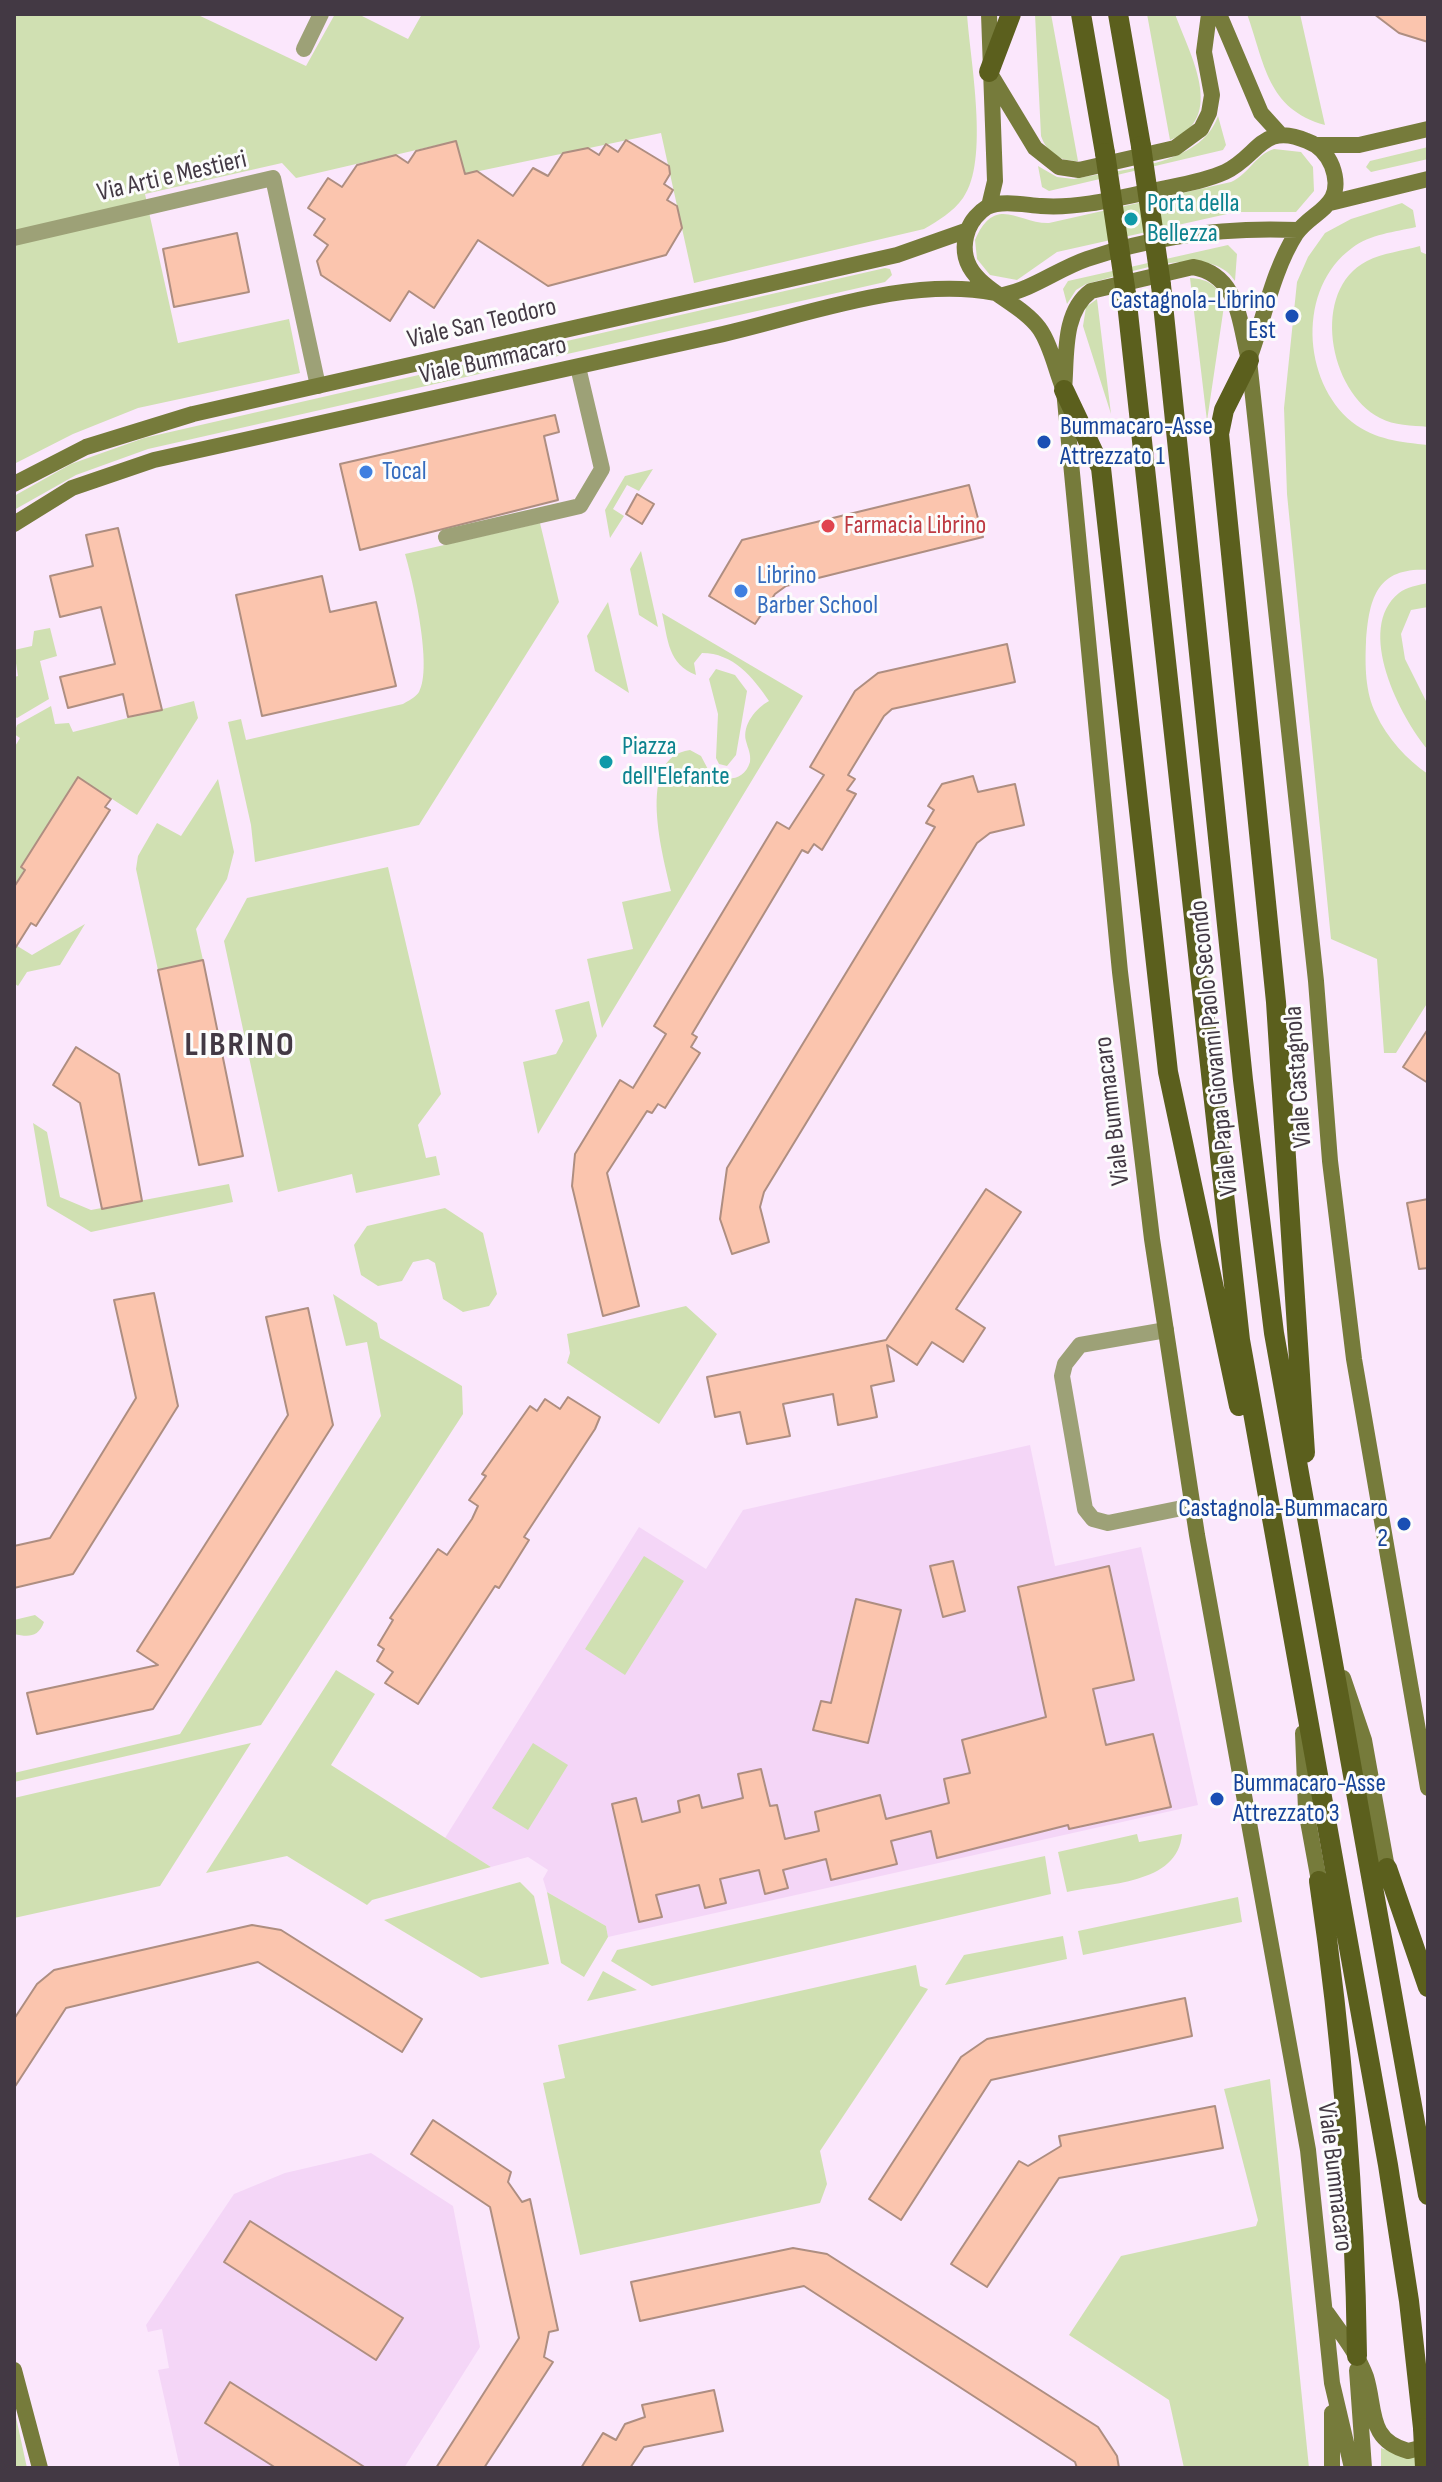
<!DOCTYPE html>
<style>
body{margin:0}
#map{position:relative;width:1442px;height:2482px;overflow:hidden;background:#fbe7fc;font-family:"Sofia Sans Condensed",sans-serif}
canvas{display:block}
.frame{position:absolute;inset:0;border:16px solid #433944;pointer-events:none}
</style>
<div id="map">
<canvas width="1442" height="2482"></canvas>
<div class="frame"></div>
</div>
<script>
const c = document.querySelector('canvas').getContext('2d');
c.lineJoin = 'round';
function paint(path, color) {
  c.fillStyle = color;
  c.fill(path, 'evenodd');
}
function stroke(path, color, width, dash) {
  c.strokeStyle = color;
  c.lineWidth = width;
  c.lineCap = dash ? 'butt' : 'round';
  c.setLineDash(dash || []);
  c.stroke(path);
}
function drawText(font, color, halo, rows, align = 'center') {
  c.font = font + ' "Sofia Sans Condensed",sans-serif';
  c.lineWidth = 6;
  c.setLineDash([]);
  c.textBaseline = 'middle';
  c.strokeStyle = halo;
  c.fillStyle = color;
  for (const [text, x, y, turn = 0] of rows) {
    c.save();
    c.translate(x, y);
    c.rotate((+turn || 0) * Math.PI / 180);
    c.textAlign = isNaN(turn) ? turn : align;
    if (halo) c.strokeText(text, 0, 0);
    c.fillText(text, 0, 0);
    c.restore();
  }
}
const built = new Path2D(`
 M 1030,1445 L 1055,1566 L 1141,1547 L 1198,1805 L 608,1937 L 606,1926 L 547,1892 L 543,1879 L 548,1870 L 528,1857 L 491,1867 L 445,1838 L 639,1527 L 706,1569 L 743,1510 Z
 M 371,2153 L 453,2206 L 480,2347 L 404,2468 L 180,2468 L 158,2370 L 169,2368 L 162,2329 L 148,2332 L 146,2325 L 234,2194 L 285,2173 Z`);
const green = new Path2D(`
 M 14,14 L 196,14 L 306,66 L 335,14 L 358,14 L 408,39 L 422,14 L 967,14 C 970,60 990,161 963,198 C 953,212 938,221 924,229 L 694,283 L 661,133 L 465,174 L 455,141 L 296,178 L 282,163 L 145,194 L 178,343 L 289,319 L 300,373 L 138,408 L 73,434 L 14,464 Z
 M 1035,14 L 1051,14 L 1078,161 C 1059,161 1047,153 1041,136 Z
 M 1147,14 L 1175,14 C 1189,53 1228,119 1170,140 Z
 M 1247,14 L 1300,14 L 1325,125 C 1267,109 1265,64 1247,14 Z
 M 1218,116 L 1226,145 L 1223,150 L 1049,191 L 1042,187 L 1038,166 L 1057,177 L 1074,179 C 1120,169 1201,166 1218,116 Z
 M 1428,147 L 1428,159 L 1371,172 L 1366,167 L 1370,161 Z
 M 1274,149 L 1301,152 L 1313,167 L 1314,191 L 1296,212 L 1236,212 L 1057,252 L 1017,280 L 990,275 L 977,259 L 975,240 C 995,193 1019,224 1049,223 L 1231,182 C 1249,174 1255,155 1274,149 Z
 M 1402,203 L 1413,210 L 1416,227 C 1395,232 1370,234 1352,248 C 1297,288 1302,381 1352,422 C 1375,440 1401,442 1428,445 L 1428,570 C 1377,567 1369,598 1366,642 C 1365,665 1365,692 1376,714 C 1387,738 1407,760 1428,774 L 1428,1002 L 1396,1053 L 1384,1053 L 1377,959 L 1331,939 L 1287,494 L 1284,408 L 1297,282 L 1308,257 L 1325,233 L 1351,219 Z
 M 1228,245 L 1237,254 L 1235,281 C 1209,240 1126,275 1086,284 L 1076,290 L 1067,304 L 1063,289 L 1068,281 Z
 M 1420,246 L 1421,252 L 1428,255 L 1428,427 C 1412,425 1394,426 1380,418 C 1329,392 1310,290 1367,261 C 1382,253 1403,251 1420,246 Z
 M 885,268 L 890,269 L 892,275 L 885,282 L 148,449 L 76,475 L 14,510 L 14,496 L 71,464 L 144,438 Z
 M 1190,278 C 1210,279 1220,287 1224,306 L 1207,421 Z
 M 1097,299 L 1111,414 L 1083,326 L 1086,307 Z
 M 653,469 L 639,491 L 627,485 L 613,509 L 624,516 L 610,538 L 605,510 L 625,476 Z
 M 540,523 L 559,602 L 419,825 L 255,862 L 251,825 L 228,722 L 241,719 L 246,740 L 403,704 C 408,701 416,697 419,692 C 433,668 413,581 405,554 Z
 M 641,551 L 658,627 L 639,615 L 630,569 Z
 M 1428,583 L 1428,607 L 1411,610 L 1401,634 L 1405,659 L 1428,705 L 1428,750 C 1401,718 1354,629 1399,593 C 1406,587 1419,585 1428,583 Z
 M 608,602 L 629,693 L 595,671 L 587,636 Z
 M 662,613 L 803,696 L 602,1028 L 587,959 L 633,949 L 622,902 L 671,891 C 664,859 634,757 690,750 L 701,756 L 711,775 C 728,781 744,781 750,762 C 751,753 748,749 746,741 C 742,725 756,708 769,701 C 753,677 733,653 702,653 L 694,663 L 696,675 C 668,664 668,640 662,613 Z
 M 50,628 L 57,656 L 40,661 L 49,699 L 17,718 L 14,716 L 14,677 L 18,676 L 14,650 L 32,646 L 34,631 Z
 M 716,669 L 735,675 L 747,691 L 736,755 L 727,766 L 719,764 L 716,758 L 718,714 L 709,679 Z
 M 194,701 L 198,718 L 137,815 L 78,777 L 21,867 L 25,870 L 14,887 L 14,748 L 20,738 L 14,734 L 17,725 L 51,706 L 55,724 L 69,723 L 73,732 Z
 M 218,779 L 234,852 L 227,879 L 196,929 L 203,960 L 158,970 L 136,869 L 138,856 L 157,823 L 181,836 Z
 M 388,867 L 441,1094 L 418,1125 L 426,1158 L 436,1156 L 440,1175 L 356,1193 L 352,1174 L 278,1192 L 224,941 L 247,898 Z
 M 85,924 L 60,965 L 27,972 L 18,986 L 14,983 L 14,944 L 32,955 Z
 M 589,1001 L 597,1036 L 538,1134 L 523,1062 L 556,1054 L 563,1041 L 555,1010 Z
 M 33,1123 L 47,1132 L 60,1197 L 91,1210 L 229,1184 L 233,1202 L 91,1232 L 47,1206 Z
 M 445,1208 L 483,1233 L 497,1294 L 489,1306 L 463,1312 L 443,1299 L 435,1263 L 428,1259 L 413,1262 L 402,1281 L 378,1286 L 361,1275 L 354,1245 L 367,1226 Z
 M 333,1294 L 377,1323 L 380,1338 L 462,1386 L 463,1414 L 261,1725 L 14,1782 L 14,1773 L 180,1734 L 381,1416 L 367,1342 L 346,1346 Z
 M 686,1306 L 717,1334 L 659,1424 L 567,1363 L 570,1353 L 567,1334 Z
 M 644,1556 L 684,1581 L 625,1675 L 585,1649 Z
 M 35,1615 L 44,1622 C 38,1638 28,1637 14,1634 L 14,1620 Z
 M 336,1670 L 375,1694 L 331,1765 L 491,1867 L 372,1900 L 367,1905 L 287,1856 L 206,1873 Z
 M 251,1743 L 160,1886 L 14,1918 L 14,1798 Z
 M 533,1743 L 568,1765 L 528,1830 L 492,1808 Z
 M 1137,1834 L 1139,1842 L 1182,1834 C 1178,1885 1106,1883 1067,1892 L 1058,1852 Z
 M 1045,1856 L 1051,1894 L 652,1986 L 611,1961 L 617,1950 Z
 M 520,1882 L 534,1896 L 549,1964 L 481,1978 L 384,1920 Z
 M 547,1892 L 606,1926 L 608,1937 L 584,1977 L 561,1963 Z
 M 1238,1897 L 1242,1922 L 1083,1955 L 1078,1931 Z
 M 1063,1936 L 1067,1959 L 945,1985 L 964,1955 Z
 M 916,1965 L 920,1986 L 928,1989 L 820,2151 L 827,2184 L 820,2203 L 580,2255 L 543,2083 L 565,2078 L 558,2045 Z
 M 603,1971 L 637,1990 L 587,2001 Z
 M 1270,2079 L 1309,2468 L 1184,2468 L 1169,2400 L 1069,2335 L 1121,2256 L 1256,2226 L 1258,2220 L 1224,2089 Z
 M 14,2408 L 27,2468 L 14,2468 Z
 M 1381,2448 L 1408,2458 L 1428,2450 L 1419,2468 L 1381,2468 Z`);
const building = new Path2D(`
 M 1374,14 L 1428,14 L 1428,42 L 1399,33 Z
 M 626,140 L 669,166 L 670,174 L 664,184 L 673,190 L 667,200 L 677,206 L 682,228 L 666,255 L 548,286 L 478,240 L 434,308 L 409,291 L 390,321 L 321,275 L 317,261 L 328,245 L 314,235 L 325,219 L 308,208 L 328,178 L 342,187 L 357,165 L 396,155 L 408,163 L 416,151 L 456,141 L 465,174 L 477,171 L 513,196 L 533,168 L 548,176 L 563,153 L 588,148 L 599,155 L 606,144 L 618,152 Z
 M 237,233 L 249,292 L 174,307 L 163,249 Z
 M 555,415 L 559,432 L 544,436 L 558,500 L 360,550 L 340,464 Z
 M 969,485 L 983,537 L 786,586 L 775,594 L 755,624 L 709,596 L 742,540 Z
 M 637,494 L 654,504 L 642,524 L 626,514 Z
 M 118,528 L 162,710 L 128,717 L 123,694 L 68,708 L 60,677 L 115,664 L 101,607 L 60,617 L 50,576 L 93,566 L 86,535 Z
 M 322,576 L 330,612 L 376,602 L 396,686 L 262,716 L 236,595 Z
 M 1007,644 L 1015,682 L 892,709 L 884,716 L 848,775 L 855,779 L 847,790 L 856,794 L 822,850 L 814,844 L 808,853 L 802,850 L 692,1034 L 697,1037 L 691,1047 L 700,1053 L 665,1108 L 658,1104 L 652,1113 L 647,1111 L 607,1173 L 639,1306 L 603,1316 L 572,1186 L 575,1154 L 620,1080 L 633,1088 L 666,1034 L 654,1026 L 777,822 L 789,829 L 824,775 L 810,767 L 855,691 L 878,673 Z
 M 973,776 L 978,792 L 1015,784 L 1024,825 L 990,833 L 977,843 L 764,1192 L 760,1207 L 769,1242 L 732,1254 L 720,1219 L 727,1168 L 935,827 L 926,823 L 934,810 L 928,806 L 942,784 Z
 M 78,777 L 111,799 L 105,807 L 110,810 L 36,926 L 31,923 L 14,950 L 14,887 L 25,870 L 21,867 Z
 M 203,960 L 243,1156 L 199,1165 L 158,970 Z
 M 1428,1029 L 1428,1083 L 1403,1067 Z
 M 76,1047 L 119,1074 L 142,1201 L 102,1209 L 80,1103 L 53,1085 Z
 M 986,1189 L 1021,1212 L 956,1309 L 985,1328 L 963,1362 L 932,1342 L 917,1365 L 887,1345 L 894,1381 L 871,1386 L 877,1417 L 838,1425 L 833,1394 L 783,1404 L 790,1436 L 747,1444 L 740,1412 L 715,1417 L 707,1377 L 886,1340 Z
 M 1428,1199 L 1428,1268 L 1419,1269 L 1407,1203 Z
 M 154,1293 L 178,1406 L 73,1574 L 14,1588 L 14,1546 L 50,1538 L 136,1398 L 114,1300 Z
 M 308,1308 L 333,1425 L 153,1709 L 37,1734 L 27,1693 L 158,1665 L 137,1651 L 288,1415 L 266,1317 Z
 M 568,1397 L 600,1417 L 595,1429 L 524,1537 L 529,1540 L 499,1588 L 495,1586 L 418,1704 L 385,1683 L 393,1672 L 377,1661 L 384,1649 L 378,1645 L 393,1620 L 390,1618 L 438,1549 L 447,1555 L 472,1519 L 478,1506 L 469,1500 L 486,1476 L 482,1474 L 530,1406 L 537,1411 L 545,1399 L 560,1409 Z
 M 953,1561 L 965,1611 L 943,1617 L 930,1566 Z
 M 1109,1566 L 1134,1680 L 1093,1689 L 1106,1745 L 1153,1734 L 1171,1807 L 1069,1829 L 1068,1825 L 937,1858 L 931,1831 L 891,1841 L 897,1864 L 831,1880 L 826,1859 L 783,1870 L 788,1888 L 765,1894 L 759,1870 L 720,1879 L 726,1903 L 705,1908 L 699,1885 L 656,1895 L 662,1917 L 639,1922 L 612,1804 L 636,1798 L 642,1822 L 680,1812 L 678,1801 L 699,1795 L 702,1808 L 743,1798 L 738,1774 L 761,1769 L 770,1806 L 777,1805 L 785,1839 L 819,1831 L 815,1812 L 880,1795 L 886,1819 L 949,1803 L 944,1779 L 970,1773 L 962,1740 L 1046,1717 L 1018,1587 Z
 M 856,1599 L 901,1610 L 868,1743 L 813,1730 L 821,1701 L 831,1703 Z
 M 252,1925 L 281,1930 L 422,2019 L 402,2052 L 258,1962 L 66,2008 L 14,2088 L 14,2019 L 37,1984 L 54,1970 Z
 M 1185,1998 L 1192,2036 L 991,2080 L 901,2220 L 869,2199 L 961,2057 L 987,2039 Z
 M 1215,2106 L 1223,2148 L 1059,2178 L 987,2287 L 951,2264 L 1019,2161 L 1028,2166 L 1061,2146 L 1059,2136 Z
 M 433,2120 L 511,2172 L 508,2182 L 522,2202 L 530,2199 L 558,2330 L 549,2332 L 544,2357 L 553,2362 L 484,2468 L 436,2468 L 519,2338 L 490,2207 L 411,2154 Z
 M 250,2221 L 403,2318 L 376,2360 L 224,2262 Z
 M 793,2248 L 827,2254 L 1098,2427 L 1117,2456 L 1119,2468 L 1077,2468 L 1075,2462 L 804,2286 L 640,2321 L 631,2282 Z
 M 230,2382 L 366,2468 L 276,2468 L 205,2423 Z
 M 714,2390 L 723,2431 L 644,2447 L 630,2468 L 581,2468 L 603,2433 L 616,2440 L 625,2424 L 645,2417 L 642,2405 Z`);
const minor = new Path2D(`
 M 304,49 L 321,14
 M 14,238 L 273,178 L 318,386
 M 446,537 L 580,506 L 602,469 L 578,367
 M 1166,1330 L 1080,1345 L 1065,1364 L 1062,1376 L 1085,1509 L 1093,1519 L 1108,1523 L 1192,1506`);
const secondary = new Path2D(`
 M 989,14 L 995,181 L 989,206
 M 1219,14 L 1261,113 L 1280,134
 M 989,72 L 1035,148 L 1059,167 L 1079,170 L 1175,148 L 1201,129 L 1209,113 L 1212,95 L 1204,52 L 1209,14
 M 1318,145 L 1359,145 L 1428,129
 M 1330,203 L 1428,179
 M 1003,295 C 1033,289 1058,269 1087,259 C 1154,236 1228,227 1298,230
 M 1062,385 C 1055,367 1050,343 1039,328 C 1015,295 949,283 968,230 C 971,221 979,212 987,207 C 1002,200 1025,205 1041,206 C 1083,209 1126,196 1166,188 C 1186,184 1207,180 1225,172 C 1258,157 1262,121 1307,141 C 1318,145 1327,154 1332,166 C 1347,207 1311,211 1296,234 C 1273,270 1264,319 1249,359
 M 14,484 L 86,447 L 193,414 L 897,255 L 968,230
 M 14,524 L 72,488 L 154,460 C 339,419 525,378 710,337 C 799,318 906,275 995,293
 M 1343,1678 L 1364,1740 L 1387,1868
 M 1303,1733 L 1306,1810 L 1319,1881
 M 1327,2313 C 1341,2333 1358,2354 1366,2377 C 1376,2409 1367,2440 1408,2451 L 1428,2446
 M 14,2370 L 40,2468
 M 1357,2370 L 1364,2468
 M 1332,2468 L 1332,2413
 M 1352,2468 L 1332,2383 L 1308,2150 L 1197,1535 L 1152,1239 L 1120,972 L 1064,390 C 1067,357 1062,312 1091,291 L 1193,267 C 1239,275 1239,322 1249,360 L 1316,981 L 1330,1161 L 1354,1359 L 1428,1788`);
const primary = new Path2D(`
 M 1081,14 L 1105,153
 M 1118,14 L 1141,146
 M 989,72 L 1011,14
 M 1161,285 L 1243,1080 L 1274,1333 L 1428,2195
 M 1126,294 L 1240,1340 L 1388,2165 L 1409,2301 L 1423,2428
 M 1249,360 L 1224,410 L 1219,434 L 1276,1002 L 1305,1453
 M 1064,390 L 1101,468 L 1168,1072 L 1239,1406
 M 1387,1868 L 1428,1987
 M 1319,1881 C 1342,2037 1355,2198 1357,2356`);
const primaryBridge = new Path2D(`
 M 1141,146 L 1161,285
 M 1105,153 L 1126,294
 M 1423,2428 L 1425,2468`);
const markers = [
 [1131,219,8,"#0f9aa8"],
 [1292,316,8,"#1a4fb4"],
 [1044,442,8,"#1a4fb4"],
 [366,472,8,"#3f7fe0"],
 [828,526,8,"#e0444e"],
 [741,591,8,"#3f7fe0"],
 [606,762,8,"#0f9aa8"],
 [1404,1524,8,"#1a4fb4"],
 [1217,1799,8,"#1a4fb4"]
];
const streetNames = [
 ["Via Arti e Mestieri",172,177,-13],
 ["Viale San Teodoro",482,324,-13],
 ["Viale Bummacaro",493,361,-12],
 ["Viale Papa Giovanni Paolo Secondo",1215,1048,-96],
 ["Viale Castagnola",1299,1077,-94],
 ["Viale Bummacaro",1113,1111,-97],
 ["Viale Bummacaro",1334,2177,83]
];
const cultureNames = [
 ["Porta della",1147,204],
 ["Bellezza",1147,234],
 ["Piazza",622,747],
 ["dell'Elefante",622,777]
];
const transitNames = [
 ["Castagnola-Librino",1276,301],
 ["Est",1276,331],
 ["Bummacaro-Asse",1060,427,"left"],
 ["Attrezzato 1",1060,457,"left"],
 ["Castagnola-Bummacaro",1388,1509],
 ["2",1388,1539],
 ["Bummacaro-Asse",1233,1784,"left"],
 ["Attrezzato 3",1233,1814,"left"]
];
const shopNames = [
 ["Tocal",382,472],
 ["Librino",757,576],
 ["Barber School",757,606]
];
const healthNames = [
 ["Farmacia Librino",844,526]
];
const districtNames = [
 ["LIBRINO",240,1046]
];
paint(built, '#f4d6f7');
paint(green, '#d0e0b2');
paint(building, '#fbc5ae');
stroke(building, '#ae8e81', 2);
stroke(minor, '#9da177', 16);
stroke(secondary, '#767b3b', 16);
stroke(primary, '#5b5f1d', 20);
stroke(primaryBridge, '#5b5f1d', 20);
for (const [x, y, r, color] of markers) {
  const dot = new Path2D();
  dot.arc(x, y, r, 0, 2 * Math.PI);
  c.fillStyle = color;
  c.fill(dot);
  stroke(dot, '#fcfcfc', 3);
}
drawText('26px', '#433944', '#fcfcfc', streetNames);
drawText('26px', '#0d838f', '#fcfcfc', cultureNames, 'left');
drawText('26px', '#164399', '#fcfcfc', transitNames, 'right');
drawText('26px', '#366cbe', '#fcfcfc', shopNames, 'left');
drawText('26px', '#be3a42', '#fcfcfc', healthNames, 'left');
c.letterSpacing = '2px';
drawText('bold 34px', '#433944', '#fcfcfc', districtNames);
c.letterSpacing = '0px';
</script>
